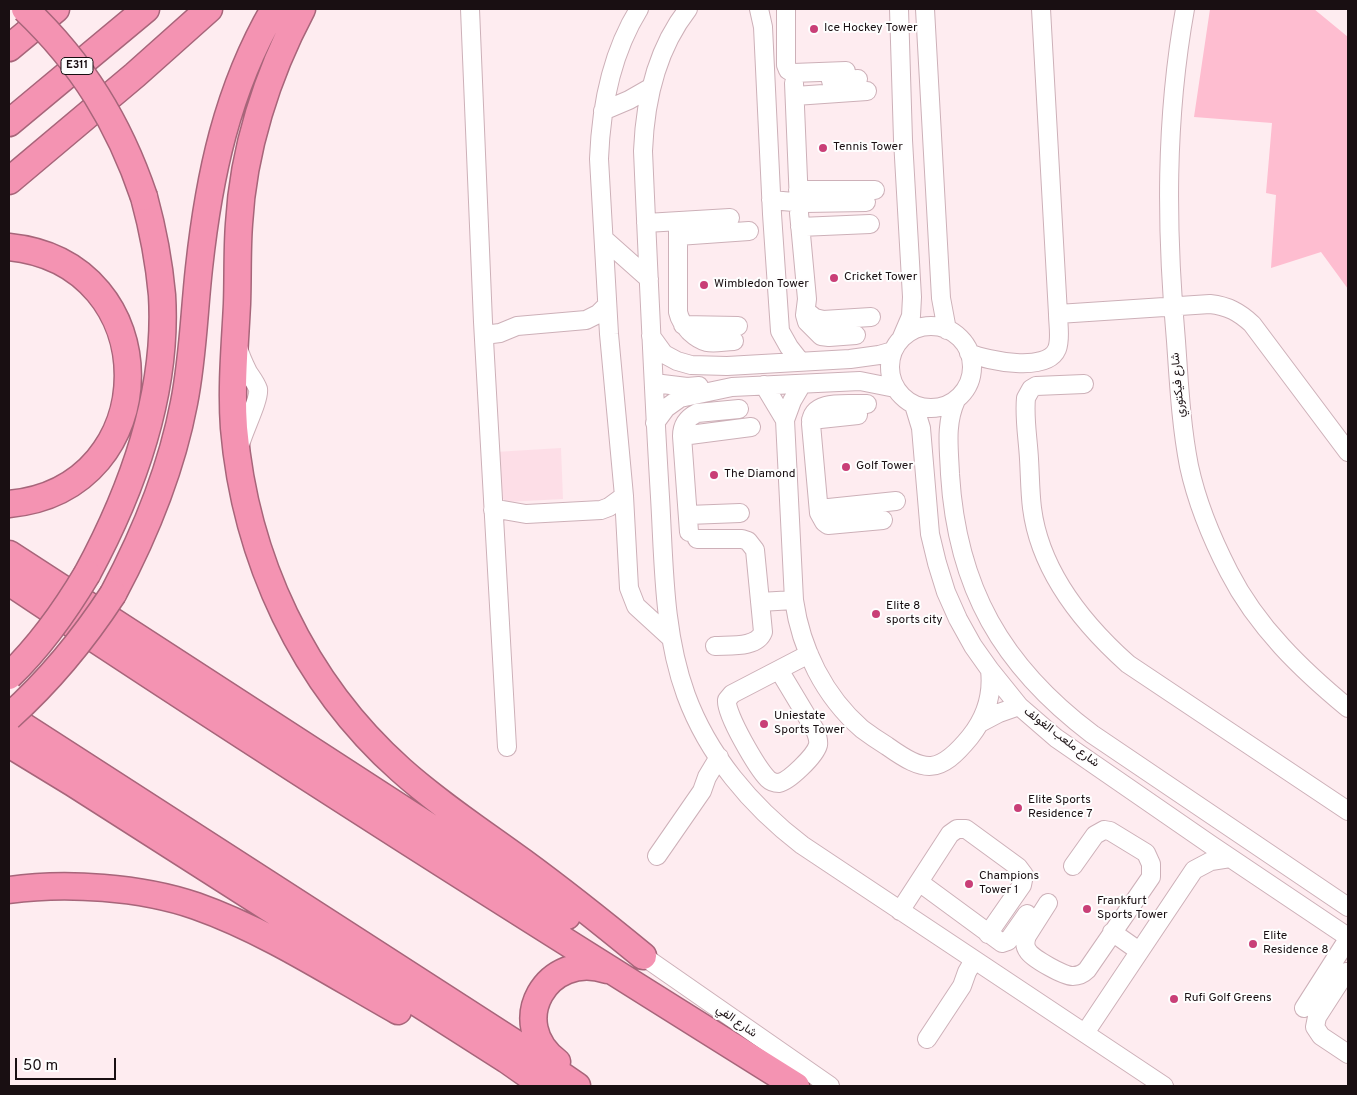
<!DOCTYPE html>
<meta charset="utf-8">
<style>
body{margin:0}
#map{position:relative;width:1357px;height:1095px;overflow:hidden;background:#feecf0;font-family:Overpass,sans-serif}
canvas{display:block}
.frame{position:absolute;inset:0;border:10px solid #190f12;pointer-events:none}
.scale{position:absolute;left:15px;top:1058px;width:101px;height:22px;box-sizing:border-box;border:2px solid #190f12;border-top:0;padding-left:6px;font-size:15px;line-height:18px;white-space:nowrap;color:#190f12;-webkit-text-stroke:4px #fefefe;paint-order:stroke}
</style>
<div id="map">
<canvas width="1357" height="1095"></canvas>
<div class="frame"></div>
<div class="scale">50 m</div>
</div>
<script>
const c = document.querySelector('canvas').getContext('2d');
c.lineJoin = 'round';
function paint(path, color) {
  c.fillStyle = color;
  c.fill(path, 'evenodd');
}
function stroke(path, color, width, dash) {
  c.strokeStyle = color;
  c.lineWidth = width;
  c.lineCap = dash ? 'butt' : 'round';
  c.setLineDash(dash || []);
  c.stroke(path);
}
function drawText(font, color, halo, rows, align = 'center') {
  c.font = font + ' Overpass,Vazirmatn,sans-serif';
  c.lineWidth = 4;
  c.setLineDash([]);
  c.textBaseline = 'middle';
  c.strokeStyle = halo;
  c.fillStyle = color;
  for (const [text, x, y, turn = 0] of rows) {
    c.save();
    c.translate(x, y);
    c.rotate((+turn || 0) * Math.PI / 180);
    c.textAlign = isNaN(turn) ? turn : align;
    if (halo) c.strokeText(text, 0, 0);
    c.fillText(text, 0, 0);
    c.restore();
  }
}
const built = new Path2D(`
 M 561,448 L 563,499 L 506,502 L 497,492 L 495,452 Z`);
const green = new Path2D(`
 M 1210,9 L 1314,9 L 1348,37 L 1348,289 L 1321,252 L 1271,268 L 1276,195 L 1266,193 L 1272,123 L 1194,117 Z`);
const minor = new Path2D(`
 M 470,9 L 483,322 L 507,747
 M 639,9 C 611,54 601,107 599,159 L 609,334 L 624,496 L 629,588 L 636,606 L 671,638
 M 688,9 C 656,50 645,100 643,151 C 648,266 653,382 660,497 C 664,563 663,632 686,695 C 708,755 751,806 802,845 L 1164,1086
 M 759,9 L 763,27 L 772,214 L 780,331 L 789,347 L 800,361
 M 786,9 L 786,65 L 788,70 L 793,73 L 846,71
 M 899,9 L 903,140 L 912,297 L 911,316 L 902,337
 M 925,9 L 941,298 L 947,330
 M 1185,9 C 1165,120 1166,229 1176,341 C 1179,383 1181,425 1189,466 C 1197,503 1212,539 1229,572 C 1257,627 1302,670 1348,708
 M 831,81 L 858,79
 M 794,83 L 799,203
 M 795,96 L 867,91
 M 603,111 L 629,100 L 650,88
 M 798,190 L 875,190
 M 771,200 L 805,203 L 866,202
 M 799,213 L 807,299 L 805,315 L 807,322 L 821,336 L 829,337 L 856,335
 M 678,222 L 678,312 C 680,321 684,325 690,332 C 706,347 714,342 734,341
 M 646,223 L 730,218
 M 800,227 L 870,224
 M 678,236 L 749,231
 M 604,239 L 649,279
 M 806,311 L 815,318 L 823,320 L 871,317
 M 1058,314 L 1210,304 C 1228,306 1239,312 1252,324 L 1348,452
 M 683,325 L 738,326
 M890 367a41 41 0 1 1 82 0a41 41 0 1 1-82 0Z
 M 484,335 L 500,333 L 517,326 L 586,320 L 598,314 L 607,305
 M 651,336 L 664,354 L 677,361 L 691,365 L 727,366 L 850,359 L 879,355 L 893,351
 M 238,347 C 240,356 244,364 248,372 C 252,378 256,383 258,389 C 260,399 243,432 240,445
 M 969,353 C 988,361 1047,373 1057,349 C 1061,339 1058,324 1058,314 L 1041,9
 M 654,383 L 687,387 L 699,386
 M 802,384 L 792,401 L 785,420 L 794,600 C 801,649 824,696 862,729 C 870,735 879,741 887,746 C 925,773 939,775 970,737 C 986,717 993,696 990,670
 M 1084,384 L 1036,386 L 1031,389 L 1026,398 C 1024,418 1028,439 1029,459 C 1030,475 1030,492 1032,508 C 1040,571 1082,623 1128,664 L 1348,811
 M 764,385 L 785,420
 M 956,400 C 945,424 949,448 950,474 C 957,588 1002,666 1092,734 L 1348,907
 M 867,404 C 849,405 811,398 811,424 L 819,513 L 824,522 L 828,525 L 883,520
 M 914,405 L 921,428 L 930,534 L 937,563 L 946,592 L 958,619 L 973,646 L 990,670 L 1019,706 L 1056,738 L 1211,845 L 1348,937
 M 811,420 L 858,415
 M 655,423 L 666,408 L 680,398 L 732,387 L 860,381 L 895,388
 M 682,436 L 751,427
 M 819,509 L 896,501
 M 493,510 L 503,510 L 526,514 L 601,510 L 609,507 L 624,496
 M 688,515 L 740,513
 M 689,532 L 682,436 C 682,425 687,418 697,413 L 739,409
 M 697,539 L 742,539 L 748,541 L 755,550 L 763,632 C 757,648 730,645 715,646
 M 760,602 L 794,600
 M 779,670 L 815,730 C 817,735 819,740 818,745 C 815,756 789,781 779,783 C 774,783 771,782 768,779 C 758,769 725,714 727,700 L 732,694 L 809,654
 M 980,723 L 999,713 L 1019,706
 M 657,856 L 702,791 L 707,777 L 719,757
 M 919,882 L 1002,943 L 1008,941 L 1027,914
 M 1048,903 L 1027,936 C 1025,941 1024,946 1028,951 C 1032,958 1065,977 1073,976 C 1079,976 1083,974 1087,970 L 1151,877 L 1151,864 L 1146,853 L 1110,831 L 1104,830 L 1095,835 L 1073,866
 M 900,911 L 950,834 L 957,829 L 966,829 L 1018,867 L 1024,875 L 1022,885 L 988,934
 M 1112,932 L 1139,951
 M 643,956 L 830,1086
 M 1346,972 L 1317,1017 L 1315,1027 L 1321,1036 L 1348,1054
 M 1304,1008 L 1348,939
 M 1085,1033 L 1194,870 L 1211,861 L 1230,858
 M 927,1039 L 962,986 L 967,972 L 974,960`);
const highway = new Path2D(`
 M 302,9 C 267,75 243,150 239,224 C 237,251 238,277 237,304 C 235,345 231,386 234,428 C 245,558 303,683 401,770 C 439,804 482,832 523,862 C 564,892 604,924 643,956
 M 9,48 L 56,9
 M 9,123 L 146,9
 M 9,181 L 135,75 L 209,9
 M 9,247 C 168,263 167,489 9,504
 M 9,554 L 567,916
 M 87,574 C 133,489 168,393 162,295 C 159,262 153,230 144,197
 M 9,582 C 268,755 532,921 796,1086
 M 113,594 C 145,534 171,471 184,403 C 193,358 194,313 199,268 C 209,176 227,90 274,9
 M 9,717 L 513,1042 L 577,1086
 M 9,744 L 73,783 L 507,1060 L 544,1086
 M 9,890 C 66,882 141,887 196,906 C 267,931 332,974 398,1011
 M 557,1062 C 505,1023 547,950 607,970`);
const highwayBridge = new Path2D(`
 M 25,9 C 82,63 119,123 144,197
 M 9,676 C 40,646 65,611 87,574
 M 9,717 C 49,681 83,640 113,594`);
const markers = [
 [814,29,5,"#c93f77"],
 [823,148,5,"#c93f77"],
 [834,278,5,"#c93f77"],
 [704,285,5,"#c93f77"],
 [846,467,5,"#c93f77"],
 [714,475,5,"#c93f77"],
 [876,614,5,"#c93f77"],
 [764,724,5,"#c93f77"],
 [1018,808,5,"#c93f77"],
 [969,884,5,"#c93f77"],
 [1087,909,5,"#c93f77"],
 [1253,944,5,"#c93f77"],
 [1174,999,5,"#c93f77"]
];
const shields = [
 [77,66,32]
];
const shieldNames = [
 ["E311",77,66]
];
const poiNames = [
 ["Ice Hockey Tower",824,29],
 ["Tennis Tower",833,148],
 ["Cricket Tower",844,278],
 ["Wimbledon Tower",714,285],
 ["Golf Tower",856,467],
 ["The Diamond",724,475],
 ["Elite 8",886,607],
 ["sports city",886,621],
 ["Uniestate",774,717],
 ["Sports Tower",774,731],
 ["Elite Sports",1028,801],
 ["Residence 7",1028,815],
 ["Champions",979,877],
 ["Tower 1",979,891],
 ["Frankfurt",1097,902],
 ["Sports Tower",1097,916],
 ["Elite",1263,937],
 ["Residence 8",1263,951],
 ["Rufi Golf Greens",1184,999]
];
const streetNames = [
 ["شارع فيكتوري",1179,385,-95],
 ["شارع ملعب الغولف",1061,738,37],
 ["شارع الفي",736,1022,35]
];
paint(built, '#fddee7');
paint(green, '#febdd0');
stroke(minor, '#cdb0b8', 20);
stroke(highway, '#a7657a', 29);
stroke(minor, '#fff', 18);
stroke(highway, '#f493b2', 26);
stroke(highwayBridge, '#a7657a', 29, []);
stroke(highwayBridge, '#f493b2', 26);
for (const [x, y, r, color] of markers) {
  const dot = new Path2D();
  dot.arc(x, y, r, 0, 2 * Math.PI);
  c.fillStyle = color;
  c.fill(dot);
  stroke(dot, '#fefefe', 2);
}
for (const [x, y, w] of shields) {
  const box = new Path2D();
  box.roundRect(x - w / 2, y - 8.5, w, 17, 4);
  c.fillStyle = '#fefefe';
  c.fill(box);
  stroke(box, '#190f12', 1);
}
drawText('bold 11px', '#190f12', null, shieldNames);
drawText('12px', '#190f12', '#fefefe', poiNames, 'left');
drawText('12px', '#190f12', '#fefefe', streetNames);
</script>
